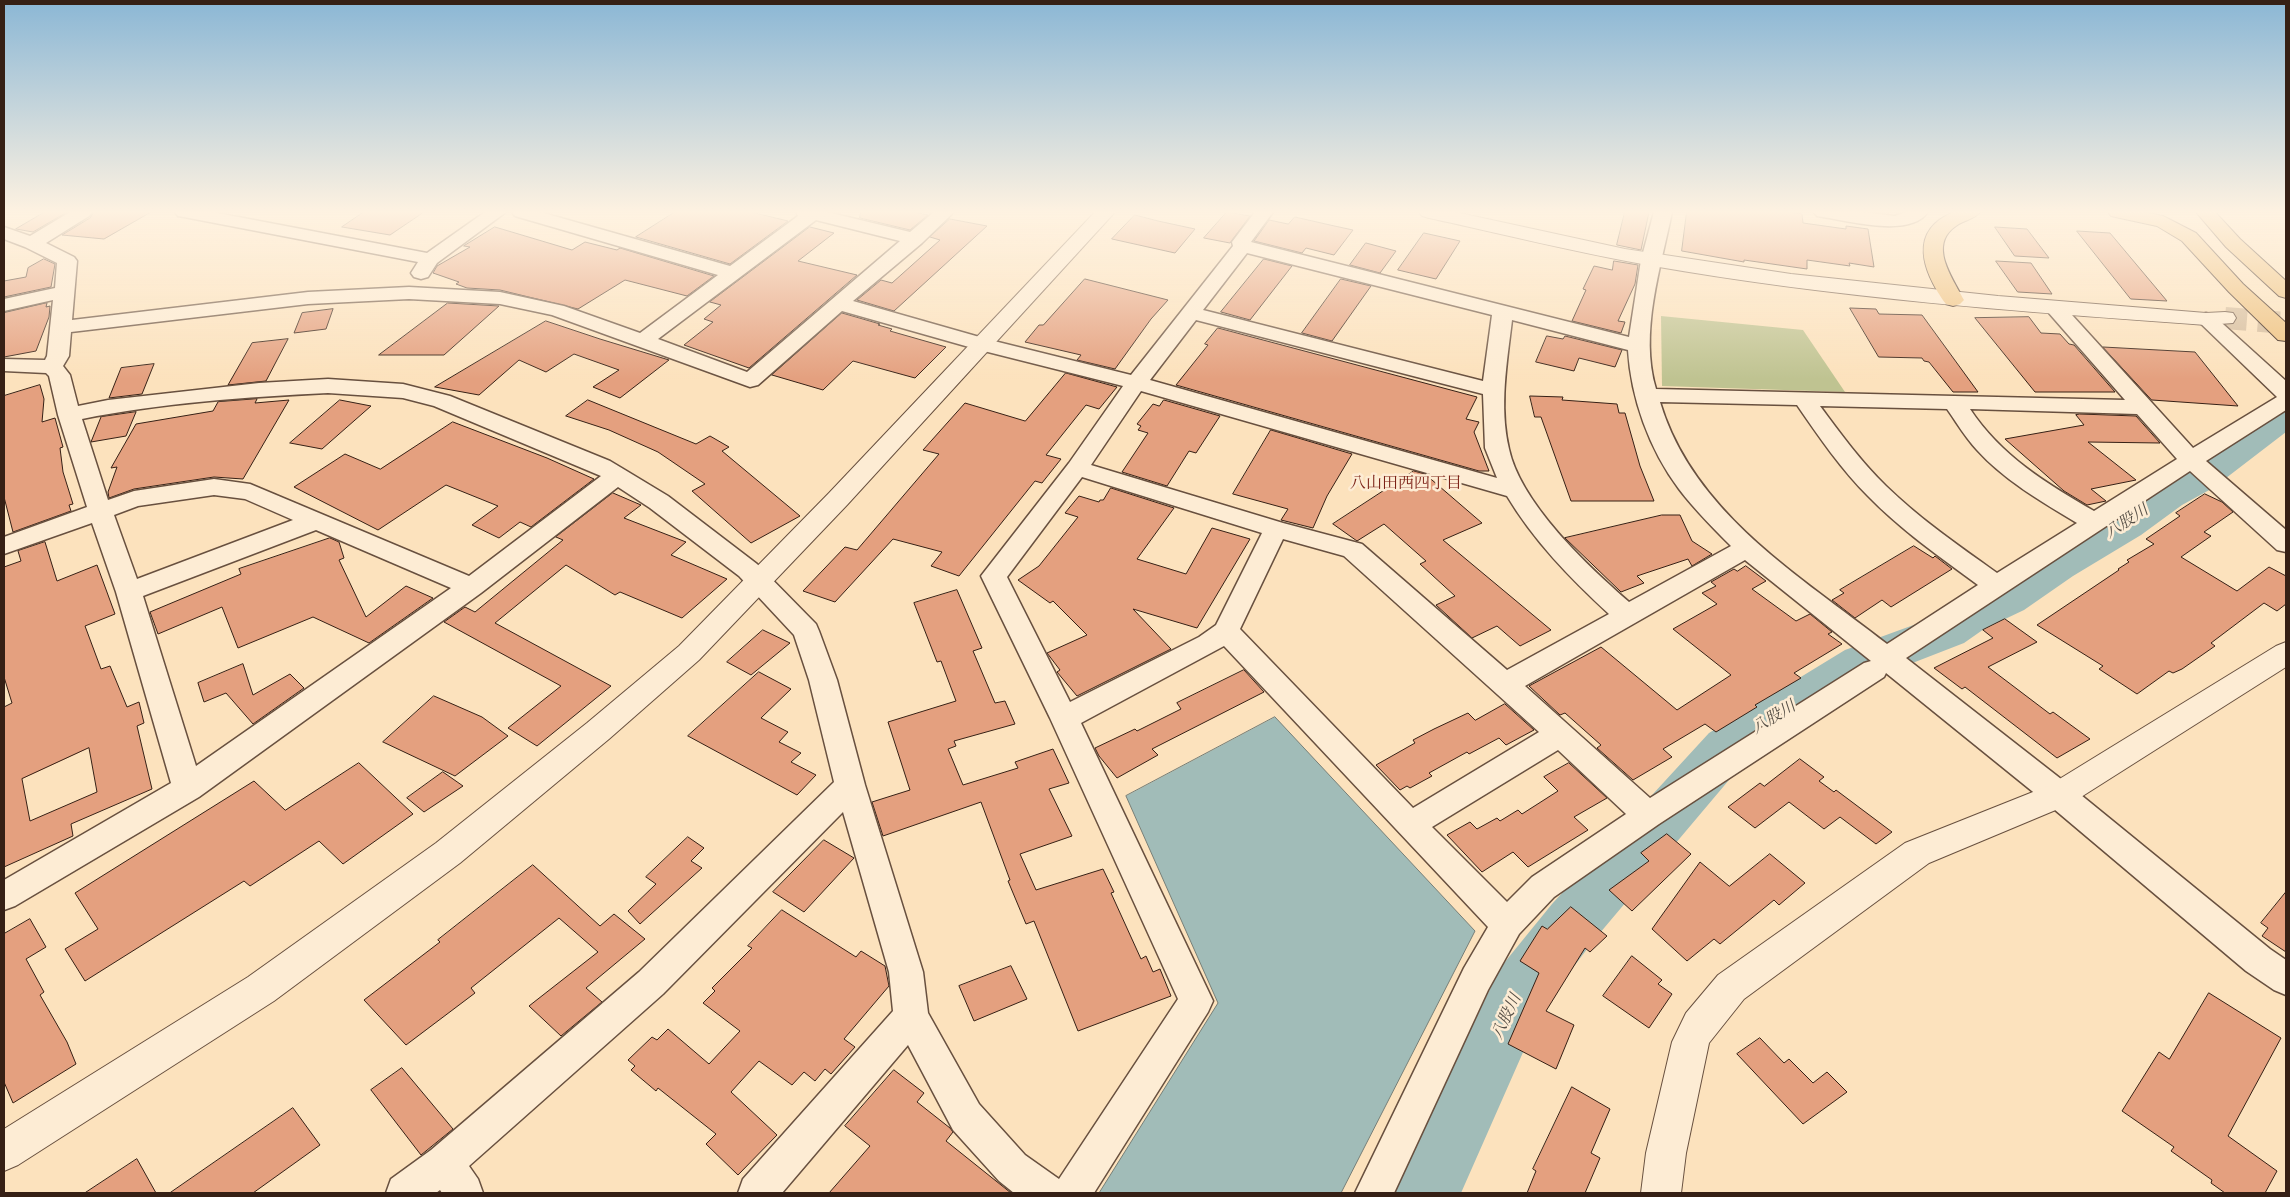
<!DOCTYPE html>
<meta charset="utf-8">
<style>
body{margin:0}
#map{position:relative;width:2290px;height:1197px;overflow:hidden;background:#fce2bd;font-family:"IM FELL Great Primer",serif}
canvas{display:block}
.frame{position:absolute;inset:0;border:5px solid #362015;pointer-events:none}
</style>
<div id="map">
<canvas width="2290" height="1197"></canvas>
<div class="frame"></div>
</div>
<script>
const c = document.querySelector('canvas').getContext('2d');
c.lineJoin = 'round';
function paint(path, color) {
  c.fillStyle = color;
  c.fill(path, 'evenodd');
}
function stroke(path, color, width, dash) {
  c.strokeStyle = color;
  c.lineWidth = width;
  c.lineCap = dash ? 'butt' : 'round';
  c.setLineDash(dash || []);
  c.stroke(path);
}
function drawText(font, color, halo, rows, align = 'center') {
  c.font = font + ' "IM FELL Great Primer","Noto Serif JP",serif';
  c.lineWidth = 5;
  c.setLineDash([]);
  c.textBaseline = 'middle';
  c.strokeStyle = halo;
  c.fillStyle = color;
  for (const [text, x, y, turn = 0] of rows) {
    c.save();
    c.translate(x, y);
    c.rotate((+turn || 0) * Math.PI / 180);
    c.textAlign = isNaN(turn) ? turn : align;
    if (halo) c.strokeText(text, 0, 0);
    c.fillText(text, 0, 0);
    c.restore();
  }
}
const green = new Path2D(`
 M 1661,316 L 1803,330 L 1845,392 L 1662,386 Z`);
const water = new Path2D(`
 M 1275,717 L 1475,931 L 1341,1193 L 1099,1193 L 1218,1003 L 1126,796 Z`);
const river = new Path2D(`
 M 2286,400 L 2286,432 L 2213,488 L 2182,505 L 2141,535 L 2073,576 L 2024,610 L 1984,629 L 1964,643 L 1879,676 L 1745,761 L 1594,940 L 1543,1007 L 1461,1193 L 1393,1193 L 1500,968 L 1552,904 L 1709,733 L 1845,650 L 1930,619 L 1950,605 L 1992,586 L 2041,554 L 2111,515 L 2152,485 L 2183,470 L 2246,425 L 2272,404 Z`);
const building = new Path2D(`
 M 45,212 L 67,212 L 33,232 L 16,229 Z
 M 94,212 L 151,212 L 104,239 L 62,235 L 90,218 Z
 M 364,212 L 424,212 L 390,235 L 342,227 Z
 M 675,212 L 751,212 L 788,221 L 730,264 L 636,237 Z
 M 861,212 L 913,212 L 928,215 L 910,230 L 860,218 Z
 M 1227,212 L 1250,216 L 1230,243 L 1204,238 Z
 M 1625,212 L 1649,212 L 1641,250 L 1617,245 Z
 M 1687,212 L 1787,212 L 1802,214 L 1803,223 L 1846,229 L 1846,226 L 1868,229 L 1874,267 L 1849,263 L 1850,266 L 1807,260 L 1807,269 L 1744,260 L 1744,262 L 1682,251 Z
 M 1135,215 L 1158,221 L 1195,229 L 1175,253 L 1112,239 Z
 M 1295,217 L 1330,225 L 1353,230 L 1334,255 L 1306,248 L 1302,253 L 1254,241 L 1269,220 L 1288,224 Z
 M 950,219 L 987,226 L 894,311 L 857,300 L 881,280 L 892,283 L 940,240 L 930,237 Z
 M 495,227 L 572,250 L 585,242 L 617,250 L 620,248 L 714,276 L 687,296 L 625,280 L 578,309 L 500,290 L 467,288 L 456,284 L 459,282 L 433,273 L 437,266 L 470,247 L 464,246 Z
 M 810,227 L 834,233 L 798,261 L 857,275 L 749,368 L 684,345 L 713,322 L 704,319 L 721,305 L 710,302 Z
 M 1995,227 L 2027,229 L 2049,258 L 2015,256 Z
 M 2077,231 L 2110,233 L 2167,301 L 2131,299 Z
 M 1424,233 L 1460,241 L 1436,279 L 1398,270 Z
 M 1366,243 L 1396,251 L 1380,273 L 1350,265 Z
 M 44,259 L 55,264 L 51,287 L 4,297 L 4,281 L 26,277 L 28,268 Z
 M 1264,259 L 1292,266 L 1250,320 L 1221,312 Z
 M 1614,261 L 1638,265 L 1635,284 L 1618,321 L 1625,322 L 1621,333 L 1572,321 L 1586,290 L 1583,289 L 1594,266 L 1612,270 Z
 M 1996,261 L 2031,263 L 2052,294 L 2018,292 Z
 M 1085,279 L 1168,300 L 1151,319 L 1115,369 L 1077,360 L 1081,355 L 1025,342 L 1039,325 L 1043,325 Z
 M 1341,279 L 1371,286 L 1332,341 L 1302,333 Z
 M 47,303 L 46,307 L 50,306 L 49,317 L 36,351 L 4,357 L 4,313 Z
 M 448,303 L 499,306 L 444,355 L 379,355 Z
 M 1850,308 L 1876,309 L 1879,314 L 1922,315 L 1978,392 L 1953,392 L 1929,362 L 1924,361 L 1922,358 L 1879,357 Z
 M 333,309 L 326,329 L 294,333 L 302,313 Z
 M 842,313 L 880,324 L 878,325 L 892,329 L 890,331 L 946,347 L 915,378 L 853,361 L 823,390 L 772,375 Z
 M 2029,317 L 2041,333 L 2060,334 L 2069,344 L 2074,345 L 2115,392 L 2035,392 L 1975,318 Z
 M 546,321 L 600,339 L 669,360 L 620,398 L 593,387 L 619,370 L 574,354 L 546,372 L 519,360 L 479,395 L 435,387 Z
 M 1218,328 L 1477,397 L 1466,419 L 1479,422 L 1474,432 L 1489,471 L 1479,471 L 1176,385 L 1208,345 L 1205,344 Z
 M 1547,336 L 1563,339 L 1565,336 L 1622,350 L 1615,367 L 1579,358 L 1574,371 L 1536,362 Z
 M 288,339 L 266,381 L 228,385 L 252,343 Z
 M 2103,347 L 2195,352 L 2238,406 L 2152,400 Z
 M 154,364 L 142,394 L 109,398 L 121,368 Z
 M 1066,373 L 1117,387 L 1099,409 L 1086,405 L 1046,455 L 1061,459 L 1042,483 L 1035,481 L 959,576 L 931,566 L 942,552 L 893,539 L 835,602 L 803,591 L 845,547 L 857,550 L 939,454 L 923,450 L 965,403 L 1025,421 Z
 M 40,385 L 44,399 L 42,422 L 55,418 L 63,447 L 60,448 L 63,472 L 73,504 L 69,505 L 71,511 L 13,532 L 4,497 L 4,396 Z
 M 1530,396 L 1563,397 L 1562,400 L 1617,404 L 1619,413 L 1625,413 L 1640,466 L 1654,501 L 1571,501 L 1541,417 L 1535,417 Z
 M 257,399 L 255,403 L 289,400 L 243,479 L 214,477 L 134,489 L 109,498 L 108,492 L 117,467 L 111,468 L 136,424 L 213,411 L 218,402 Z
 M 340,400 L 371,406 L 322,449 L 290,443 Z
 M 588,400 L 696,444 L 710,436 L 729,447 L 722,451 L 800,516 L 751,543 L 692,491 L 705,484 L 658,452 L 609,430 L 566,416 Z
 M 1164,400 L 1220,416 L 1196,453 L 1189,451 L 1167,486 L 1122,472 L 1148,433 L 1138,430 L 1141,426 L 1137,424 L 1153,404 L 1159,406 Z
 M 136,412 L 126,436 L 91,442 L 101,417 Z
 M 2080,414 L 2136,416 L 2160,443 L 2088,442 L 2136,480 L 2091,489 L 2106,501 L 2087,505 L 2064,491 L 2005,439 L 2084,425 L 2076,415 Z
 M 453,422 L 547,458 L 594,479 L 531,527 L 520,522 L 499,538 L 472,525 L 498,506 L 446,485 L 378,530 L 294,487 L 345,454 L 380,469 Z
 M 1271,430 L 1352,454 L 1327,496 L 1313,528 L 1281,520 L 1288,509 L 1233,494 Z
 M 1414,471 L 1425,474 L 1482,523 L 1443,540 L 1551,630 L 1520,646 L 1497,626 L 1472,638 L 1436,605 L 1455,596 L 1420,564 L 1426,561 L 1384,524 L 1357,541 L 1333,524 Z
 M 1111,488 L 1174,508 L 1137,559 L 1186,574 L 1212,528 L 1250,539 L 1197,628 L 1133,609 L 1171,649 L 1077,696 L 1057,672 L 1060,670 L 1047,653 L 1087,635 L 1053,601 L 1050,603 L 1018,580 L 1039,566 L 1078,517 L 1065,513 L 1079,496 L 1099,502 L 1100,500 L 1103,500 Z
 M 613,493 L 641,505 L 624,518 L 686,542 L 671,555 L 727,579 L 682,618 L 620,592 L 615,595 L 566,565 L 495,623 L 611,686 L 537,746 L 508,728 L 561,686 L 444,622 L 465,607 L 475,612 L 563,540 L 556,537 Z
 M 2205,494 L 2222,502 L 2233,512 L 2204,532 L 2211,536 L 2181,557 L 2237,591 L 2269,567 L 2286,576 L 2286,604 L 2277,611 L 2264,603 L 2211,643 L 2215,646 L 2182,669 L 2173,673 L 2169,671 L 2137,694 L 2099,669 L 2103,666 L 2037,625 L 2119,570 L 2118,569 L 2129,562 L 2127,560 L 2154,544 L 2146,539 L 2180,516 L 2176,513 Z
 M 1662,515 L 1680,515 L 1692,541 L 1712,554 L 1692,566 L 1688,559 L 1637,576 L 1644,583 L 1621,592 L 1565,538 Z
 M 330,538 L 339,542 L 344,558 L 339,560 L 366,617 L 406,586 L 433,598 L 369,643 L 313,617 L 238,648 L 222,607 L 158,634 L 150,612 L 241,574 L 239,569 Z
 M 45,542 L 57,581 L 97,565 L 115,614 L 85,626 L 101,669 L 110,666 L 127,707 L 139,702 L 144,723 L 137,726 L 152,789 L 71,824 L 73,836 L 4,867 L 4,707 L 12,703 L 4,677 L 4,567 L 21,561 L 18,551 ZM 89,748 L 97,792 L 30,821 L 22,779 Z
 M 1914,546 L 1933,558 L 1935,556 L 1952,569 L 1891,607 L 1882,600 L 1855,618 L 1832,600 L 1844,593 L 1840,590 Z
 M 1746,566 L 1766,581 L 1752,589 L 1796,621 L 1810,614 L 1832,632 L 1828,634 L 1842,644 L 1794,673 L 1801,678 L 1755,705 L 1757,707 L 1716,732 L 1705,724 L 1663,749 L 1672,757 L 1633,780 L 1597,748 L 1601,745 L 1565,713 L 1560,715 L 1529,686 L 1601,647 L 1677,710 L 1731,675 L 1673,629 L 1717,604 L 1702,593 L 1716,586 L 1711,582 L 1734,569 L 1737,571 Z
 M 957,590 L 982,648 L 973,651 L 995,703 L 1005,701 L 1015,724 L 954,741 L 956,746 L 948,749 L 963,785 L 1018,768 L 1015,762 L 1053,749 L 1069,783 L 1049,789 L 1072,836 L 1020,854 L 1036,890 L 1103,869 L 1114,892 L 1111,893 L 1141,959 L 1146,956 L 1153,972 L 1160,969 L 1171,996 L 1078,1031 L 1034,921 L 1026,924 L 1008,881 L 1010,880 L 981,802 L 883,836 L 872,802 L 910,790 L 888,722 L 956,701 L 941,661 L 937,662 L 914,603 Z
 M 2005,619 L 2037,642 L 1988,667 L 2050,714 L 2053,712 L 2090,739 L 2057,758 L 1965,687 L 1962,689 L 1934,668 L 1993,638 L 1983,630 Z
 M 763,630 L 790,643 L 751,675 L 727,662 Z
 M 243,664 L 253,695 L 290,674 L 304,688 L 253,724 L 226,693 L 204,702 L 198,683 Z
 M 1244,670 L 1264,692 L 1152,749 L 1158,755 L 1117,778 L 1099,756 L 1095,748 L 1135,729 L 1137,731 L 1181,709 L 1177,703 Z
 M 759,672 L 791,689 L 761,718 L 788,732 L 779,742 L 801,753 L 791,762 L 816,775 L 797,795 L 688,736 Z
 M 434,696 L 482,717 L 508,736 L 455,776 L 383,742 Z
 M 1505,704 L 1534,730 L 1506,745 L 1499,738 L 1469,754 L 1467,752 L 1429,773 L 1432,776 L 1410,788 L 1407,786 L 1400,790 L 1376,765 L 1415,743 L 1413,740 L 1434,729 L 1468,713 L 1475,720 Z
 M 1800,759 L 1824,777 L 1819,781 L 1834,792 L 1836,790 L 1892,832 L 1876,844 L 1840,817 L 1824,829 L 1789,802 L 1755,828 L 1728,807 L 1760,783 L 1764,786 Z
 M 359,763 L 413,814 L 343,864 L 319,841 L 250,886 L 244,881 L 85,981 L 65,949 L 98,929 L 75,893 L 254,781 L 285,810 Z
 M 1569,763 L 1607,798 L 1574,817 L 1588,830 L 1528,867 L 1513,852 L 1482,872 L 1447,835 L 1470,822 L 1477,829 L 1497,818 L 1500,821 L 1518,810 L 1522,814 L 1558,791 L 1544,777 Z
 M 443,772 L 463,786 L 424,812 L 407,798 Z
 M 1667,834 L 1691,854 L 1632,911 L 1609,890 L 1649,861 L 1641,853 Z
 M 688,837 L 704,848 L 691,861 L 702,868 L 640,924 L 628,911 L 656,884 L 646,877 Z
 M 824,840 L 854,858 L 804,912 L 773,892 Z
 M 1770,854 L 1805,883 L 1779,905 L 1774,900 L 1720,944 L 1714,939 L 1687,961 L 1652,929 L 1700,862 L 1729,886 Z
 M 533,865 L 600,926 L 614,914 L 645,939 L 586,988 L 602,1002 L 561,1036 L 529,1006 L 598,952 L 559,918 L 471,988 L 475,993 L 406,1045 L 364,1000 L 440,942 L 438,940 Z
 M 2286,892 L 2286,952 L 2262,936 L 2268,928 L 2261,923 Z
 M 1571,907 L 1607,936 L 1590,952 L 1585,948 L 1546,1011 L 1574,1025 L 1556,1069 L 1508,1044 L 1539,973 L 1520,961 L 1542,926 L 1547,929 Z
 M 782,910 L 856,957 L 861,951 L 885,966 L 889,986 L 844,1039 L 855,1047 L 831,1074 L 825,1069 L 815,1081 L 804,1072 L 792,1085 L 759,1061 L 731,1092 L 777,1135 L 738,1175 L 706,1144 L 716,1134 L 658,1088 L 656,1091 L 631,1070 L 635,1066 L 628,1060 L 652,1037 L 657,1040 L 668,1029 L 709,1064 L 740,1031 L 703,1003 L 715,991 L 712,988 L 752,948 L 748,946 Z
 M 30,919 L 46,947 L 26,959 L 44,992 L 40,995 L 67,1042 L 76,1064 L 13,1103 L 4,1082 L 4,934 Z
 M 1632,956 L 1662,980 L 1658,984 L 1672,994 L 1649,1028 L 1603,996 Z
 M 1011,966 L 1027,999 L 974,1021 L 959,986 Z
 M 2209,993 L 2281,1038 L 2228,1136 L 2277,1171 L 2265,1193 L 2225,1193 L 2211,1183 L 2212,1180 L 2171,1151 L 2174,1147 L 2122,1111 L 2159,1052 L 2169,1059 Z
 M 1760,1038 L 1784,1063 L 1789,1059 L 1813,1083 L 1827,1072 L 1847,1092 L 1803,1124 L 1737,1054 Z
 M 402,1068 L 453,1129 L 421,1155 L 371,1090 Z
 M 894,1070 L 924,1093 L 917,1102 L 950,1128 L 953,1132 L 946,1141 L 1011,1193 L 829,1193 L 870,1146 L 845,1126 Z
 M 1572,1087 L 1610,1109 L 1591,1153 L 1600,1158 L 1585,1193 L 1527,1193 L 1536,1171 L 1533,1169 Z
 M 293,1108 L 320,1145 L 253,1193 L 170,1193 Z
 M 137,1159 L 156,1193 L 85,1193 Z`);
const tertiaryTunnel = new Path2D(`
 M 2225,318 L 2286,323`);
const minor = new Path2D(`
 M 70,212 L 92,212 L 89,216 L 46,243 L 74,257 L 77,261 L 72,320 L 308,292 L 409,287 L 500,292 L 564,306 L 640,333 L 718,275 L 515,216 L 512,212 L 540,212 L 730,266 L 798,216 L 796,212 L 827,212 L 910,232 L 934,212 L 954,212 L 922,243 L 853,301 L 990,340 L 1131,375 L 1233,246 L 1232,242 L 1255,212 L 1273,212 L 1251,242 L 1629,337 L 1641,260 L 1654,212 L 1672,212 C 1661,267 1639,333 1656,389 L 2125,400 L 2048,312 L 2045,308 L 2048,304 L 2055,302 L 2062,304 L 2193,448 L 2277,397 L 2196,319 L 2199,315 L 2206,313 L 2213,315 L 2286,381 L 2286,410 L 2206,461 L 2286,530 L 2286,552 L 2277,550 L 2190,471 L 1906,658 L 2070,786 L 2270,949 L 2286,960 L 2286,995 L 2274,990 L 2246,971 L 2048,804 L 1886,673 L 1884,677 L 1659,824 L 1554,897 L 1519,934 L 1488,990 L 1394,1193 L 1355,1193 L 1464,968 L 1488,927 L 1224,646 L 1081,723 L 1213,1001 L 1208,1012 L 1094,1193 L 1014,1193 L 999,1181 L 953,1130 L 908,1045 L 782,1193 L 738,1193 L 743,1179 L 893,1011 L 889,972 L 843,812 L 663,994 L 469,1166 L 478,1179 L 483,1193 L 442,1193 L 440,1190 L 436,1193 L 386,1193 L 391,1179 L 431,1150 L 639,972 L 834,782 L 809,680 L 794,635 L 739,576 L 650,508 L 618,487 L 481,593 L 199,797 L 15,906 L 4,910 L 4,880 L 171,783 L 116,592 L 92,523 L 4,554 L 4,537 L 87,507 L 58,415 L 49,376 L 46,373 L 4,371 L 4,359 L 45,360 L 47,356 L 53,300 L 4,311 L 4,299 L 55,288 L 57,263 L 25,247 L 4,239 L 4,227 L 30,236 ZM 816,220 L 900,241 L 747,372 L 658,339 ZM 1247,253 L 1492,315 L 1483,381 L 1203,310 ZM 409,299 L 500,304 L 552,315 L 750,387 L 758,385 L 842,311 L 976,349 L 1123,386 L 1069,463 L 981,576 L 1050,718 L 1178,999 L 1059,1179 L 1025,1155 L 979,1104 L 928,1013 L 923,972 L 865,785 L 837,680 L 819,631 L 816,624 L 757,564 L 668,496 L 625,470 L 610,461 L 450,396 L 403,384 L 328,379 L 259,383 L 108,400 L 78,406 L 70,375 L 63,366 L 69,356 L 71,332 L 308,304 ZM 1196,320 L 1483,394 L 1485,448 L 1497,478 L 1150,380 ZM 1512,320 L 1628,350 C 1631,398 1649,449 1679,489 C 1694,509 1713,528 1731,546 L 1629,602 C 1588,566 1521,504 1509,449 C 1499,407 1507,362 1512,320 ZM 1141,391 L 1507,496 C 1534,541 1570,578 1609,614 L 1507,670 L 1362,544 L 1283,523 L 1091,465 ZM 328,393 L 403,398 L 434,406 L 601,476 L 469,576 L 250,484 L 214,479 L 134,491 L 108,500 L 82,419 C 161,403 247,397 328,393 ZM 1660,402 L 1797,405 C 1819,437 1841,469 1868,496 C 1901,530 1940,557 1978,585 L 1887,644 C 1800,576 1693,513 1660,402 ZM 1820,406 L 1947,409 C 1957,423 1965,437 1977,450 C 2004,480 2042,502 2077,523 L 1997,573 C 1959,546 1920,519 1886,486 C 1861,462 1841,434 1820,406 ZM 1970,409 L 2137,414 L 2177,459 L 2094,511 C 2047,484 2001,456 1970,409 ZM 1082,477 L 1262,533 L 1216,625 L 1199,637 L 1070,702 L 1007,577 ZM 214,495 L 245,499 L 293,520 L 137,579 L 114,515 L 138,506 ZM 316,530 L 451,588 L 196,766 L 143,596 ZM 1283,539 L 1344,556 L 1539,732 L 1413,808 L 1240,629 ZM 1745,560 L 1871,661 L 1864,663 L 1650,798 L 1525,686 ZM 1558,750 L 1626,814 L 1532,877 L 1507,902 L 1432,827 Z
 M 175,212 L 212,212 L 427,253 L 485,212 L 506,212 L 437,263 L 428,277 L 421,279 L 414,277 L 411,273 L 418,262 L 184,217 L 178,216 Z
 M 1814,212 L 1862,212 L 1895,216 L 1906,212 L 1928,212 C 1910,238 1850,221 1823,217 L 1817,216 Z`);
const tertiary = new Path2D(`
 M 1095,212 L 1115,212 L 847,505 L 699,660 L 609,739 L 460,863 L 274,1001 L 18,1165 L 4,1171 L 4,1129 L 248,977 L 436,843 L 587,723 L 679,646 L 829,493 Z
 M 1419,212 L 1455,212 L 1625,249 L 1791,274 L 1998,296 L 2206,313 L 2225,312 L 2233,313 L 2236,318 L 2233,323 L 2206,325 C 2021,312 1836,298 1653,266 C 1578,253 1503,234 1429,218 L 1422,216 Z
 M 2286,642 L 2286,667 L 2070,804 L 1929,863 L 1744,999 L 1709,1043 L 1686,1153 L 1681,1193 L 1641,1193 L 1646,1153 L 1672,1042 L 1686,1013 L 1718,975 L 1905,843 L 2048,786 L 2276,646 Z`);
const trunk = new Path2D(`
 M 1954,212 L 1980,212 C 1974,220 1963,220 1956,226 C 1928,245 1952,277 1964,300 L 1960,304 L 1953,306 L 1946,304 C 1923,272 1907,231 1954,212 Z
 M 2108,212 L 2143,212 L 2163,216 L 2196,233 L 2243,284 L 2286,323 L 2286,341 L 2278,340 L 2229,292 L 2182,241 L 2157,226 L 2111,216 Z
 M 2196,212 L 2215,212 L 2240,239 L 2286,281 L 2286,298 L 2279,296 L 2226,247 Z`);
const neighbourhoodNames = [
 ["八山田西四丁目",1406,484]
];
const waterNames = [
 ["八股川",2127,522,-33],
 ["八股川",1774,718,-32],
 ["八股川",1507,1017,-65]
];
paint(green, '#bfc391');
paint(water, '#a1bcb8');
stroke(water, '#767e77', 1);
paint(river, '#a1bcb8');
paint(building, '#e4a07f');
stroke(building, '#362015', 1);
stroke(tertiaryTunnel, '#d4bb9b', 22, [22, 11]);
stroke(minor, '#68503f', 3);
stroke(tertiary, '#68503f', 2);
stroke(trunk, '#362015', 2);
paint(minor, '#fdecd4');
paint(tertiary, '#fdecd4');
paint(trunk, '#eec17e');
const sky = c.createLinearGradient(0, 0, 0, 379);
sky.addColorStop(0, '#8bb7d5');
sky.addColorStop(0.56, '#fef2e1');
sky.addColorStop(1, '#fef2e100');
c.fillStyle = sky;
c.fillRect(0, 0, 2290, 379);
drawText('16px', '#7a1f14', '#fdecd4', neighbourhoodNames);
drawText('italic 16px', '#564f46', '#fdecd4', waterNames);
</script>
